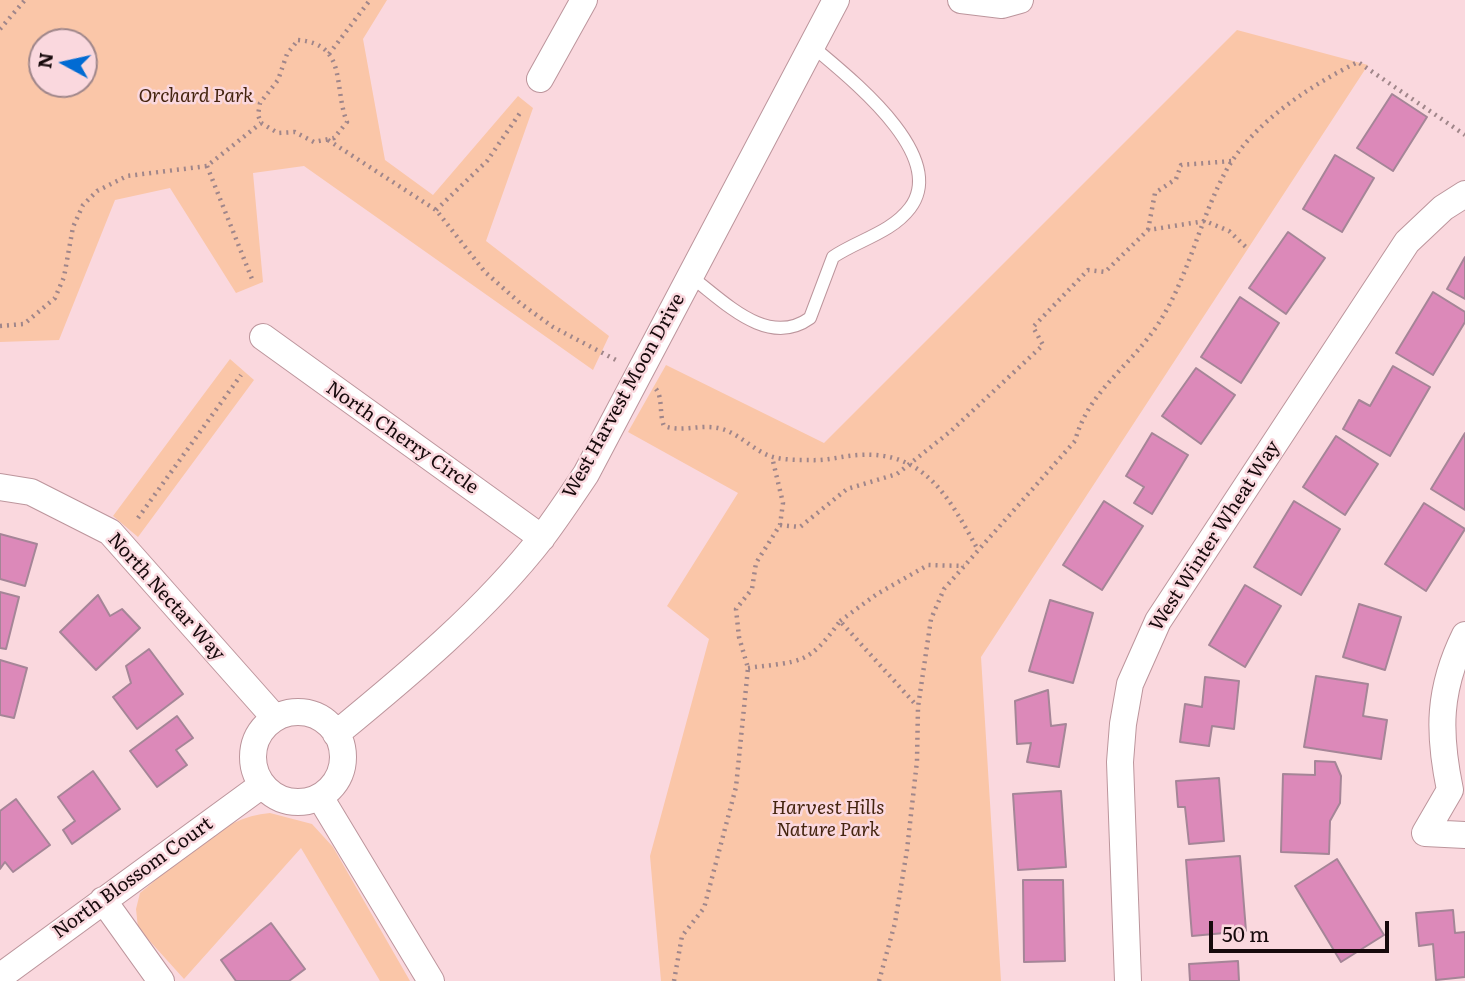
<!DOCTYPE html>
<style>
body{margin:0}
#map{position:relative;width:1465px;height:981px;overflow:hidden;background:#fad8de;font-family:Literata,serif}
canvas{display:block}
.north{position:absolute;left:28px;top:28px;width:70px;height:70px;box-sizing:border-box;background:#fad8de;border:2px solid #9f868a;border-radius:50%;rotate:278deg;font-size:19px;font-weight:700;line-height:28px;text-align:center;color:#170a0c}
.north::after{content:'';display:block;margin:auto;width:24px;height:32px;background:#016bd3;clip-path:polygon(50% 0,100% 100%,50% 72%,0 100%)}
.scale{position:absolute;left:1209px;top:921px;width:180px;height:32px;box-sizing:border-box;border:4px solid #170a0c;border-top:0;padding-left:9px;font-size:21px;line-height:24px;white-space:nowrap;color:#170a0c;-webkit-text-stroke:5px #fad8de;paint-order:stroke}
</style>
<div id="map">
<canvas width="1465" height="981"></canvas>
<div class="north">N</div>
<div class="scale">50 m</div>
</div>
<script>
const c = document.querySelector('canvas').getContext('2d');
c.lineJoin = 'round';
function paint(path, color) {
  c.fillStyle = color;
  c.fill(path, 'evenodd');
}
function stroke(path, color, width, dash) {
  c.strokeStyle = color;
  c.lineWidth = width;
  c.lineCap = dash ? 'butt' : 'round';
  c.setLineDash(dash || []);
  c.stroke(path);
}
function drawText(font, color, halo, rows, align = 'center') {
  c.font = font + ' Literata,serif';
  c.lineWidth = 5;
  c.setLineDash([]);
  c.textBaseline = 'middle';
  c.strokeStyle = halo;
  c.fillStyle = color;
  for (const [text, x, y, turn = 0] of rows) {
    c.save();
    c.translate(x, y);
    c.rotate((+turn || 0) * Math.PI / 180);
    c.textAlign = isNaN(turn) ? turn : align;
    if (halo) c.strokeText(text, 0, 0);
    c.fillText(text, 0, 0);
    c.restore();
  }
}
const green = new Path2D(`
 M 0,0 L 387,0 L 363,39 L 385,160 L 433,195 L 518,96 L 533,108 L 486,241 L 609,336 L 593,370 L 304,166 L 253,173 L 263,282 L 236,293 L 170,188 L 115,200 L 59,340 L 0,342 ZM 42,42 L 84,42 L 84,84 L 42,84 Z
 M 1237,30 L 1368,65 L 981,657 L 1001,981 L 661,981 L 650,856 L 709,639 L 667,606 L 738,493 L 628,432 L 666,365 L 824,443 Z
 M 230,359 L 254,380 L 138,537 L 113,516 Z
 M 270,813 L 312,824 L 333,847 L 410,981 L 380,981 L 301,848 L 184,979 L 138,928 L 136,909 L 140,893 C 178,863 219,817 270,813 Z`);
const building = new Path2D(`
 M 1392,94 L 1427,117 L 1393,171 L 1357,148 Z
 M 1335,155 L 1374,178 L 1342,232 L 1303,209 Z
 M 1288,232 L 1325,258 L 1286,314 L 1249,288 Z
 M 1465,257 L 1465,299 L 1447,289 Z
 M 1433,292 L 1465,312 L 1465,322 L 1433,375 L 1396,353 Z
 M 1240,297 L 1279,323 L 1241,383 L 1201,357 Z
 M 1393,366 L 1430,387 L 1390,456 L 1343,429 L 1359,400 L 1370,406 Z
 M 1196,368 L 1235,395 L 1201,444 L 1162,416 Z
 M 1152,433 L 1188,455 L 1152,514 L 1134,503 L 1144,487 L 1126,476 Z
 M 1465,433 L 1465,510 L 1431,489 Z
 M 1336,436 L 1378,464 L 1345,515 L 1303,487 Z
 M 1104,501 L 1143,526 L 1102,590 L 1063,565 Z
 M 1294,501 L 1340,529 L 1301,595 L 1254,567 Z
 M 1424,503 L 1465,529 L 1426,591 L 1385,564 Z
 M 0,534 L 37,544 L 25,586 L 0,579 Z
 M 1245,585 L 1281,606 L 1245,667 L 1209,645 Z
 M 0,592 L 19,597 L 6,649 L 0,648 Z
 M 98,595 L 110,616 L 122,609 L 140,628 L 96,670 L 60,632 Z
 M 1050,600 L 1093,613 L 1073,683 L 1029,671 Z
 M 1359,604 L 1401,617 L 1385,670 L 1343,657 Z
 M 149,649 L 183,694 L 137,729 L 113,697 L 131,683 L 126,666 Z
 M 0,660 L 27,668 L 14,718 L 0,715 Z
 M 1316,676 L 1368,684 L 1363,716 L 1387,720 L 1381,759 L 1304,747 Z
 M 1205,677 L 1239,681 L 1234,729 L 1212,726 L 1209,746 L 1180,742 L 1185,704 L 1202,707 Z
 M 1048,690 L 1051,726 L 1066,724 L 1059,767 L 1027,762 L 1031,743 L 1017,744 L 1015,701 Z
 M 177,716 L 193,738 L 176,750 L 187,765 L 157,787 L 130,751 Z
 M 1315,761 L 1335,762 L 1341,776 L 1340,803 L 1330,821 L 1329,854 L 1281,852 L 1283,774 L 1315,775 Z
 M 93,771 L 120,809 L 72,844 L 63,830 L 75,821 L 58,797 Z
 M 1219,778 L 1224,841 L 1189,844 L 1185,807 L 1178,807 L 1176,781 Z
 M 1061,791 L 1066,867 L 1018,870 L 1013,794 Z
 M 16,799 L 50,845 L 13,872 L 5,862 L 0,869 L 0,811 Z
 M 1240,856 L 1246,931 L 1192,936 L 1186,860 Z
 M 1337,859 L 1384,935 L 1341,962 L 1295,886 Z
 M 1023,880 L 1063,880 L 1065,961 L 1024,962 Z
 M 1453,910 L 1455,933 L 1465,932 L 1465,977 L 1436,980 L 1433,944 L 1419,946 L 1416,913 Z
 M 271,923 L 305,969 L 289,981 L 236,981 L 221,960 Z
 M 1238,961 L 1239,981 L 1190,981 L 1189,964 Z`);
const path = new Path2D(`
 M 0,29 L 25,0
 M 298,40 C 348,44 333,87 347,122 L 334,138 L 314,142 L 295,132 L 278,133 L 261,123 L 258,115 L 260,103 L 278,80 L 287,54 Z
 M 329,54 L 370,0
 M 328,140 L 436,210 L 485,272 L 520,303 L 553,327 L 616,360
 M 207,166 L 252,279
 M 436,210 L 487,161 L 520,113
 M 1148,230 L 1155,193 L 1176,179 L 1181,165 L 1232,161
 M 0,326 L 24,324 L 55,298 L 64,277 L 73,227 L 83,205 L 97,191 L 127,176 L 207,166 L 261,123
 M 656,389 C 663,398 659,414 664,426 C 683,433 702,423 722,429 C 740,434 755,452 773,457 C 784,460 799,460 810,460 C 826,461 842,456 858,455 C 925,450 950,499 978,550
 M 138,518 L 241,375
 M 780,525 L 800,527 L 847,489 L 897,474 L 951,431 L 1043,345 L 1033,327 L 1088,270 L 1105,272 L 1148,230 L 1205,221 L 1229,231 L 1248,249
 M 840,621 L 877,594 L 928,565 L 964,566
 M 748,668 C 800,661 808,666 840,621 L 917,706
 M 674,981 L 682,936 L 704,908 L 736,787 L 748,668 L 739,637 L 736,609 L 752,589 L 756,563 L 780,525 L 783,503 L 772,457
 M 879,981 L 895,923 L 907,850 L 917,761 L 918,707 L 931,619 L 944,589 L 1075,441 C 1087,396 1121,373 1148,338 C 1187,289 1197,223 1227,169 C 1254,122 1311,85 1358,62 L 1465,135`);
const lane = new Path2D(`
 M 690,276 C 723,300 767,349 810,318 L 833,257 C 858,240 891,233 910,208 C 950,155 847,76 812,46`);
const street = new Path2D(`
 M 961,0 L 1002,5 L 1020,0
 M 540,79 L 584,0
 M 263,337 L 542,538
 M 0,487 L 31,492 L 110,532 L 275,718
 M 1465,635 C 1438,690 1438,732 1450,790 L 1425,833 L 1465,835
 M253 757a45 45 0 1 1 90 0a45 45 0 1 1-90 0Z
 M 336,734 C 409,674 485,611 543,536 C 558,516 572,495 586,474 L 836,0
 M 320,797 L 431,981
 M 103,900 L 161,981
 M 5,973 L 262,785
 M 1128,981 L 1120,762 L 1123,724 L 1130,684 L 1158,621 L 1407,242 L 1443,208 L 1465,194`);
const parkNames = [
 ["Orchard Park",196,96],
 ["Harvest Hills",828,808],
 ["Nature Park",828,830]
];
const streetNames = [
 ["West Harvest Moon Drive",624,396,-61],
 ["North Cherry Circle",402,438,35],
 ["West Winter Wheat Way",1215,536,-57],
 ["North Nectar Way",166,597,48],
 ["North Blossom Court",133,878,-36]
];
paint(green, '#fac6a8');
paint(building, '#dc89b9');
stroke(building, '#a58597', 2);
stroke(lane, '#bc959c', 14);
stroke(street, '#bc959c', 28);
stroke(path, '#a0868a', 4.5, [2, 5]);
stroke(lane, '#fff', 12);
stroke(street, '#fff', 26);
drawText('italic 19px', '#44240f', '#fad8de', parkNames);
drawText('19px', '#170a0c', '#fad8de', streetNames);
</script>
